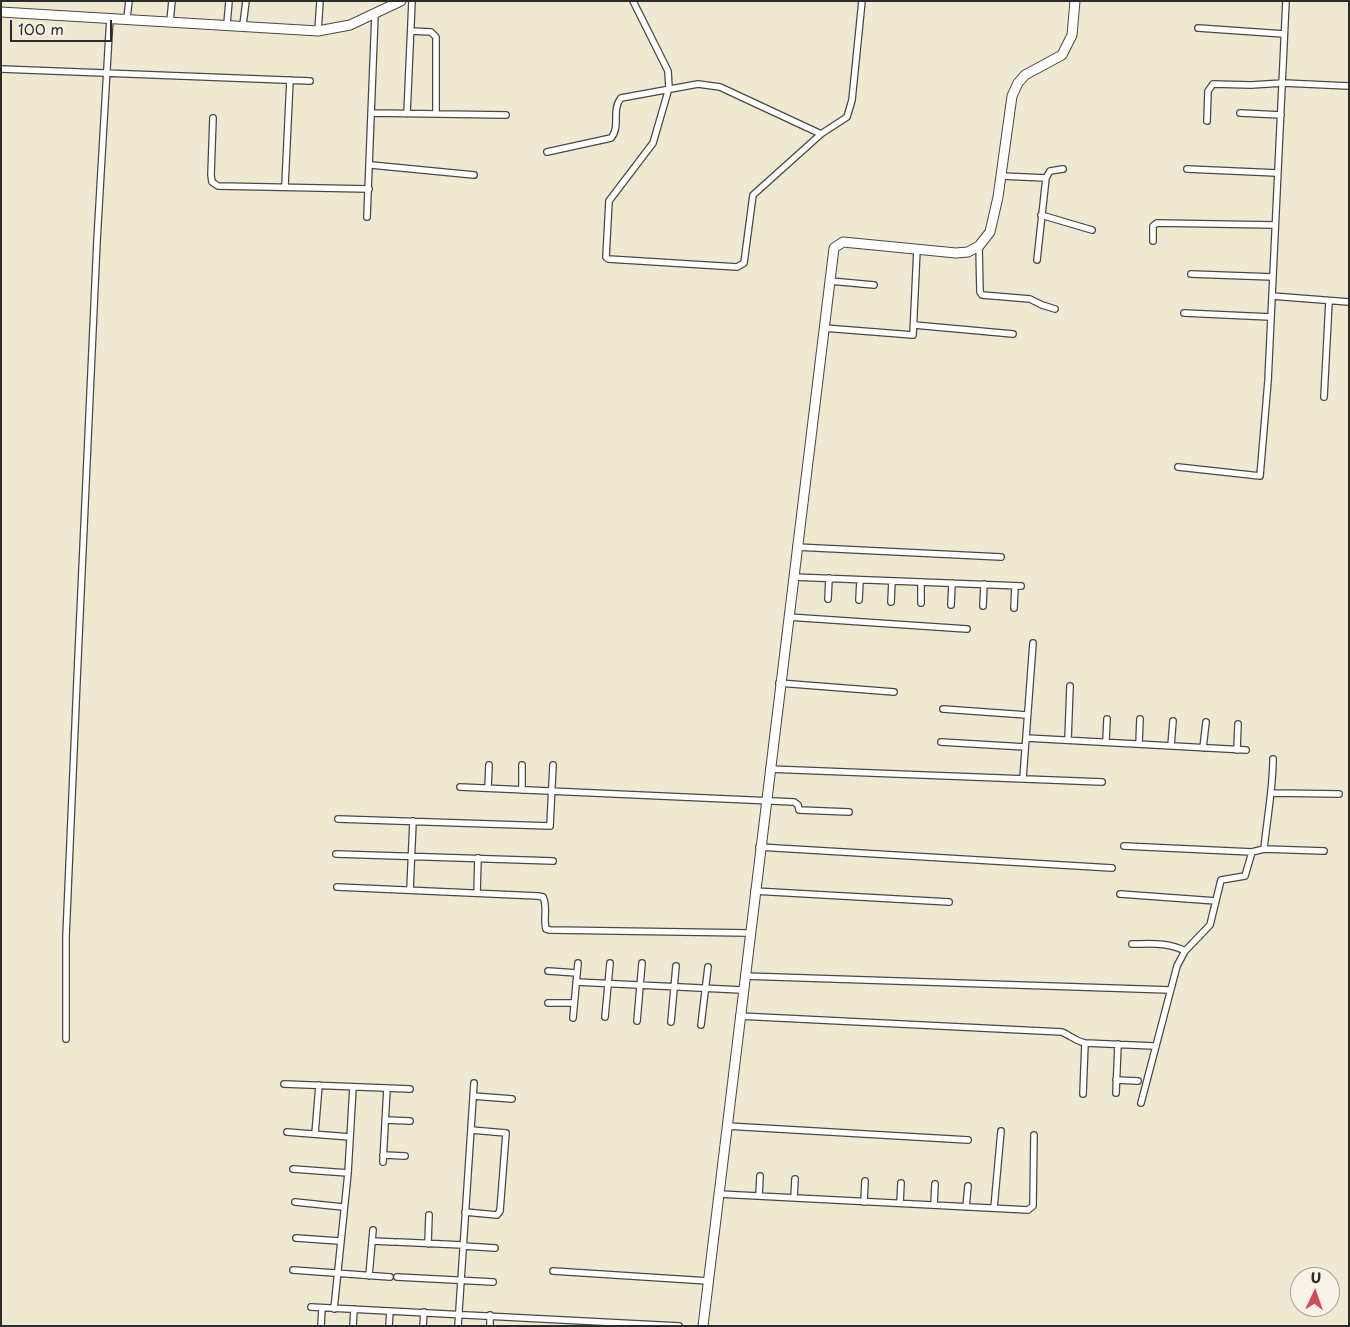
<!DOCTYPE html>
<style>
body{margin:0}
#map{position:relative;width:1350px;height:1327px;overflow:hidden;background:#f0e9d2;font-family:"Playpen Sans",sans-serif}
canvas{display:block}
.frame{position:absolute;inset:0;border:2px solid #2b2b2b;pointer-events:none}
.north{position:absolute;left:1290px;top:1267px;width:50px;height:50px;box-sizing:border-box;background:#f7f3e8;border:1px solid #a5a39c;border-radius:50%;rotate:3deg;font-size:14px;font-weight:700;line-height:20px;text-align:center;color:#2b2b2b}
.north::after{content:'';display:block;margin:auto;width:18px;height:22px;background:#d1495b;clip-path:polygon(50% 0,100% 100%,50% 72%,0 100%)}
.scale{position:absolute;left:10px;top:20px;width:102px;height:22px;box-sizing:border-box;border:2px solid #2b2b2b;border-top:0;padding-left:6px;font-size:15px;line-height:18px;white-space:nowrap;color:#2b2b2b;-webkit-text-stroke:4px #f7f3e8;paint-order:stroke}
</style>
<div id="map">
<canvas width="1350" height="1327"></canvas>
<div class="frame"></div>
<div class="north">U</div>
<div class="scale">100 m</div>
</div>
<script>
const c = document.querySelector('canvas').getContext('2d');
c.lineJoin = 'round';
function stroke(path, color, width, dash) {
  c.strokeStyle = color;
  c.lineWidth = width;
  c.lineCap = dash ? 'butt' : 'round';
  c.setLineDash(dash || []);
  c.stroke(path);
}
const street = new Path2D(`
 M 633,1 L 668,71 L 669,88 L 653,143 L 609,201 L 606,257 L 608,259 L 737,267 L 744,263 L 753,195 L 821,134 L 847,117 L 852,100 L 862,1
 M 127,18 L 129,1
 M 170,21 L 172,1
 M 227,24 L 229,1
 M 243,25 L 246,1
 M 1198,28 L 1284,34
 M 318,31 L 320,1
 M 411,31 L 431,32 L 436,37 L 436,114
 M 1,69 L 310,81
 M 371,113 L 506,115
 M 1240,113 L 1281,115
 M 407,114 L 412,1
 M 213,118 L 211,175 L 212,182 L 218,186 L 369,189
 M 1207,121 L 1208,91 L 1213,84 L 1251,85 L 1283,83 L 1349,86
 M 547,152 L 611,138 C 621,127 611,110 621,98 L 698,84 L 720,87 L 821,134
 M 371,165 L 474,175
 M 1187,169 L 1277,173
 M 1001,176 L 1046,178
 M 285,185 L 290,80
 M 1041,215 L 1092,230
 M 367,217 L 375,14
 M 1153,241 L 1153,226 L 1157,223 L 1274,225
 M 979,246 L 980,292 L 982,295 L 1030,299 L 1042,305 L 1055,309
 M 1037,260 L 1046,178 L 1050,171 L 1063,169
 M 1191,274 L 1273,277
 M 830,281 L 874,285
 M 1272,296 L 1349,302
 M 1184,313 L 1270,317
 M 914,325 L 1013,334
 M 824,328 L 913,335 L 917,249
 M 1324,397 L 1329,301
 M 1178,467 L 1260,476 L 1268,381 L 1286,1
 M 796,547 L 1001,557
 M 793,577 L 1021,586
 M 828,599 L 829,578
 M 859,600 L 860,580
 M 891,602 L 892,581
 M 921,603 L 921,582
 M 951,605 L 952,583
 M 983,606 L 984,584
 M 1014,608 L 1015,586
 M 788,617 L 967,629
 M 779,683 L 894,692
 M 943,709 L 1027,715
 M 1026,738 L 1246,750
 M 1068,740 L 1070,686
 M 941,742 L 1025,747
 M 1106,742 L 1107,719
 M 1139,744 L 1140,719
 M 1171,746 L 1173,721
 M 1203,748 L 1206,722
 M 1237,750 L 1238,724
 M 769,769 L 1102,782
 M 1023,778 L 1033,643
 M 460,787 L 794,802 L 798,805 L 799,810 L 849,812
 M 488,788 L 489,765
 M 522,790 L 522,765
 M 1273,793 L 1339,794
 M 338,819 L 550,826 L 553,765
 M 1124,846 L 1252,852 L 1264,849 C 1267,818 1273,789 1273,759
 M 759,847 L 1112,868
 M 1264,849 L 1324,851
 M 336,854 L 553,861
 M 337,887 L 538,896 L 543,897 C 548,907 543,919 546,929 L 550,930 L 749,933
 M 410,890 L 413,821
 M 754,891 L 949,902
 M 477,893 L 478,858
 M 1120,894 L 1216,901
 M 1132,944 C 1151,944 1168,942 1185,951
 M 548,971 L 577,973
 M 744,976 L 1170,990
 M 576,982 L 742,990
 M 548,1003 L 574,1003
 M 739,1016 L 1062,1032 C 1071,1036 1076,1041 1085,1043 L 1154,1046
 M 605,1017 L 610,963
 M 573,1018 L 578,963
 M 637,1021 L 642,963
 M 671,1022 L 676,966
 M 701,1025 L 708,967
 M 66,1039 L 66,937 L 77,680 L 97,241 L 110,17
 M 1116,1080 L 1138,1081
 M 284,1084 L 410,1089
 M 1116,1093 L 1118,1044
 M 1083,1094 L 1085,1043
 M 473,1096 L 512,1099
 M 1141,1103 L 1177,966 L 1185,951 L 1210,925 L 1221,880 L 1245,876 L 1252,852
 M 385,1120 L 410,1121
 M 727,1126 L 968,1140
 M 287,1132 L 350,1137
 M 315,1134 L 319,1085
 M 383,1155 L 405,1156
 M 383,1162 L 387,1088
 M 293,1169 L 348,1173
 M 719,1194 L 1028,1210 L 1033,1206 L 1034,1135
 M 759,1196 L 760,1176
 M 794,1198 L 795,1179
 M 295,1202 L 343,1207
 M 864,1202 L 865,1181
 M 900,1203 L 901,1183
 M 934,1205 L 935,1184
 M 966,1207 L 968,1186
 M 994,1208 L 1001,1131
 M 465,1212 L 497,1215 L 500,1211 L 506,1133 L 471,1130
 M 296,1238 L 339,1241
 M 372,1241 L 394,1242
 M 397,1242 L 463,1245
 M 428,1244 L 429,1215
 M 463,1246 L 495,1248
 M 293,1270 L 390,1277
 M 553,1271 L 708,1281
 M 369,1276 L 373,1230
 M 397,1277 L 493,1282
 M 311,1307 L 679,1326
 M 334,1309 L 348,1173 L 353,1087
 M 321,1326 L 322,1308
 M 353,1326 L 354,1309
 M 389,1326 L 390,1311
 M 423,1326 L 424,1312
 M 458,1326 L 474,1083
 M 490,1326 L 490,1315`);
const secondary = new Path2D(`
 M 1,12 L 318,31 L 350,25 L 401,1
 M 703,1326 L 834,248 L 843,242 L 956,253 L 968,252 L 979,246 L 990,232 L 998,197 L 1012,96 L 1018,83 L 1025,75 L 1062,55 L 1072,35 L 1075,1`);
stroke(street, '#494844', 8);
stroke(secondary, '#494844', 11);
stroke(street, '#fff', 5.5);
stroke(secondary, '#fff', 9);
</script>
